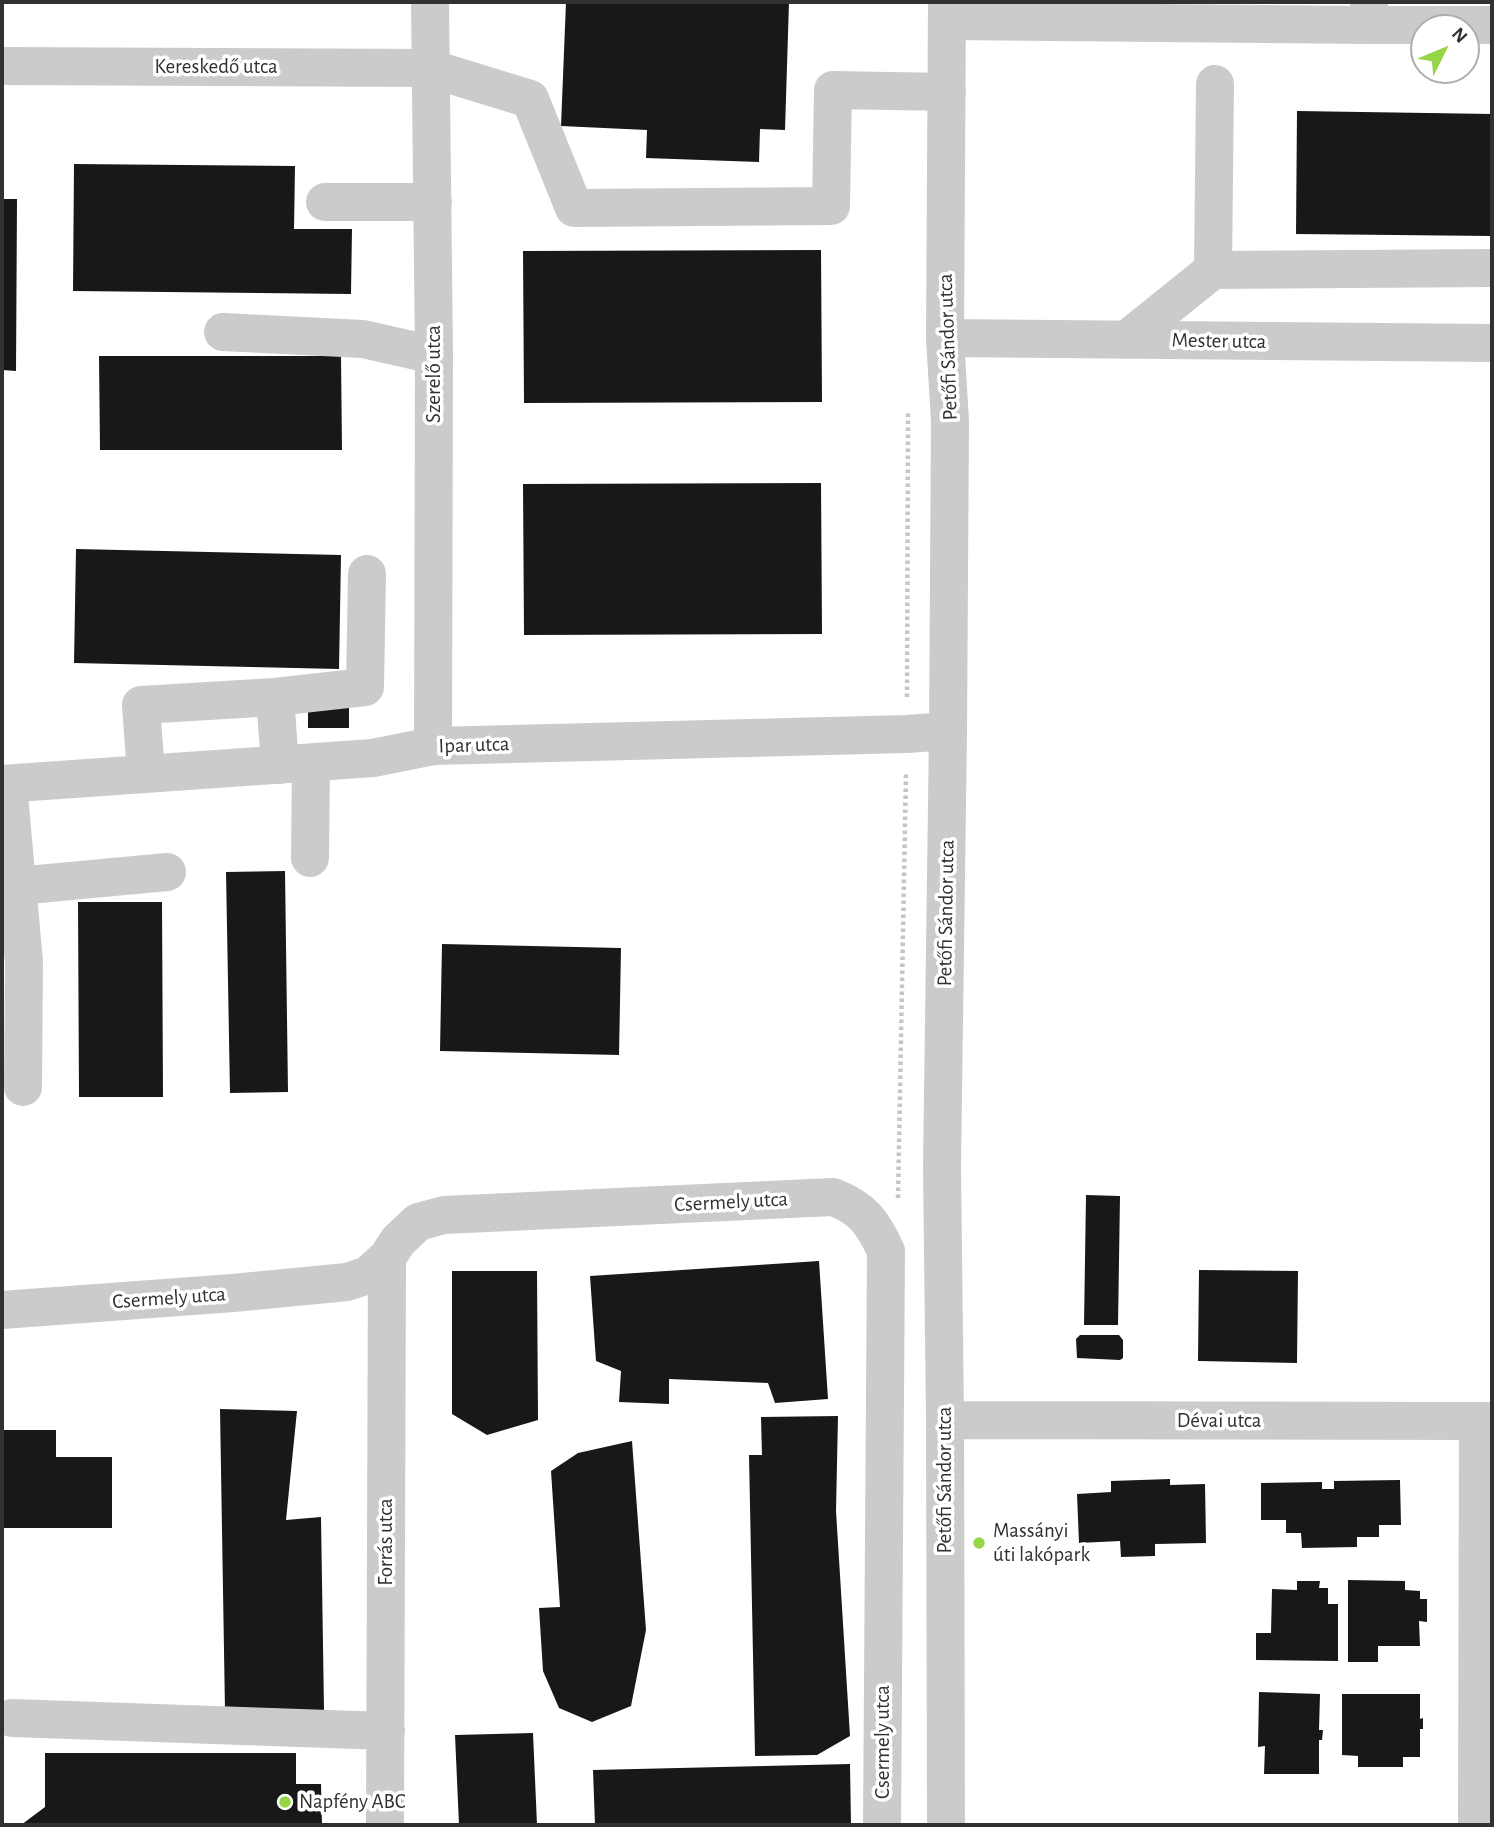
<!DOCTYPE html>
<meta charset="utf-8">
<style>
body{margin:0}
#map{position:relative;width:1494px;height:1827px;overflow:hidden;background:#fff;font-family:"Alegreya Sans",sans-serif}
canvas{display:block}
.frame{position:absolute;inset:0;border:4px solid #313131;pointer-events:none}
.north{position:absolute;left:1410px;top:14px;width:70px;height:70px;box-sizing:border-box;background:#fff;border:2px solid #adadad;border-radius:50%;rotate:47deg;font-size:19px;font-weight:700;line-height:28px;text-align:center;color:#313131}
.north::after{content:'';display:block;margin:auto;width:24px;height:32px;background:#96d546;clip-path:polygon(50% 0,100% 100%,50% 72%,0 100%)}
</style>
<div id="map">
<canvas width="1494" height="1827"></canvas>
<div class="frame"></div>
<div class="north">N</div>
</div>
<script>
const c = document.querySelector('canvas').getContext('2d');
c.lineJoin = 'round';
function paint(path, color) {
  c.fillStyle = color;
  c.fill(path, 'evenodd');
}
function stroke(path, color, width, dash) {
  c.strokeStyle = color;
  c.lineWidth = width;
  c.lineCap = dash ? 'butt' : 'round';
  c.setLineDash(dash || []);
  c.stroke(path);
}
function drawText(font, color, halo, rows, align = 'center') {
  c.font = font + ' "Alegreya Sans",sans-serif';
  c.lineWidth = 7;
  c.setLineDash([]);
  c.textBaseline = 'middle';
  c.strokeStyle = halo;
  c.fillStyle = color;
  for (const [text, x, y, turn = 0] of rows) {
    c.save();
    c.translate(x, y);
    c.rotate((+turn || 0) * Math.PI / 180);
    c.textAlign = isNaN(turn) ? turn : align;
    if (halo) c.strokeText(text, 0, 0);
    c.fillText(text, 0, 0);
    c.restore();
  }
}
const building = new Path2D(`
 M 566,2 L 789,2 L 785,130 L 760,129 L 759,162 L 646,158 L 647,130 L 561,126 Z
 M 1297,111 L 1492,114 L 1492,236 L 1296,234 Z
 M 74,164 L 295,166 L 294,229 L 352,229 L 351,294 L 73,291 Z
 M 2,199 L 17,199 L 16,371 L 2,370 Z
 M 821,250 L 822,402 L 524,403 L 523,251 Z
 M 99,356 L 341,356 L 342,450 L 100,450 Z
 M 821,483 L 822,634 L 524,635 L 523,484 Z
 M 76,549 L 341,555 L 339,669 L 74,663 Z
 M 308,706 L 349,706 L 349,728 L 308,728 Z
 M 285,871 L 288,1092 L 230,1093 L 226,872 Z
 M 78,902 L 162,902 L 163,1097 L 79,1097 Z
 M 442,944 L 621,948 L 619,1055 L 440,1051 Z
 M 1086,1195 L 1120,1196 L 1118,1325 L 1084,1325 Z
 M 819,1261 L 828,1399 L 775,1403 L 768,1383 L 669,1379 L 669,1404 L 619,1402 L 621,1371 L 596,1361 L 590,1276 Z
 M 1199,1270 L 1298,1271 L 1297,1363 L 1198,1361 Z
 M 452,1271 L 537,1271 L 538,1420 L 487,1435 L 452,1414 Z
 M 1080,1335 L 1119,1335 L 1123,1340 L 1123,1358 L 1120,1360 L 1077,1358 L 1076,1339 Z
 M 220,1409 L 297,1411 L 286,1520 L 321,1517 L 324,1710 L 225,1711 Z
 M 838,1416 L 836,1511 L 850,1736 L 817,1755 L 755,1756 L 749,1455 L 762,1455 L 761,1417 Z
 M 2,1430 L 56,1430 L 56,1457 L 112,1457 L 112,1528 L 2,1528 Z
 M 632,1441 L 646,1630 L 631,1706 L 592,1722 L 559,1708 L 543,1671 L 539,1608 L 560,1607 L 551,1471 L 578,1453 Z
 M 1170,1479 L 1170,1485 L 1205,1484 L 1206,1543 L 1155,1544 L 1155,1556 L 1121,1557 L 1120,1541 L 1079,1543 L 1077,1494 L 1111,1492 L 1111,1481 Z
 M 1400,1480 L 1401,1525 L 1379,1525 L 1379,1537 L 1357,1537 L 1357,1547 L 1302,1548 L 1301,1533 L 1286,1533 L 1286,1520 L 1261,1520 L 1261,1483 L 1322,1482 L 1322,1489 L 1334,1489 L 1334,1481 Z
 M 1348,1580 L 1405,1581 L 1405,1590 L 1420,1591 L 1420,1599 L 1427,1599 L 1427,1622 L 1419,1621 L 1420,1646 L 1378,1646 L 1378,1662 L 1348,1662 Z
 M 1297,1581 L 1320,1581 L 1319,1588 L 1328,1588 L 1328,1604 L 1338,1604 L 1338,1661 L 1256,1660 L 1256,1633 L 1271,1633 L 1272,1589 L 1297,1590 Z
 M 1259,1692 L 1320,1694 L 1319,1730 L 1323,1730 L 1322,1740 L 1319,1740 L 1319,1774 L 1264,1774 L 1265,1746 L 1258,1747 Z
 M 1342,1694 L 1420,1694 L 1420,1719 L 1423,1718 L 1423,1729 L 1420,1729 L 1420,1757 L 1403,1757 L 1403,1767 L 1358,1767 L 1358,1756 L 1342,1755 Z
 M 533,1733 L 537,1825 L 459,1825 L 455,1735 Z
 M 45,1753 L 296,1753 L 296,1784 L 321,1784 L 322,1825 L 21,1825 L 45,1807 Z
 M 850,1764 L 851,1825 L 595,1825 L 593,1770 Z`);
const path = new Path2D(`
 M 907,697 L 908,412
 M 898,1198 L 906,773`);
const minor = new Path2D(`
 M 430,2 L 434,355 L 433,746
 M 947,21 L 1369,25 L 1369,2
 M 1369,25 L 1492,25
 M 2,66 L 429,68 L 530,99 L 574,208 L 831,206 L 833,90 L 947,92
 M 325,202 L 433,202
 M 1213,270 L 1215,84
 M 223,332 L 363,339 L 434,355
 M 945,338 L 1492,343
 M 1126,340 L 1213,270 L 1492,268
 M 275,697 L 280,765
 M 146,774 L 141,705 L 275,697 L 365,687 L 367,574
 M 2,784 L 373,758 L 433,746 L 907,734 L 948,731
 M 8,784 L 24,962 L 23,1087
 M 310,858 L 311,763
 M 17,886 L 167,872
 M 2,1310 L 233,1293 L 347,1282 L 368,1275 L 387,1258 L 398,1241 L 418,1222 L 444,1215 L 833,1197 C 863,1208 873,1223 886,1251 L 882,1825
 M 945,1420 L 1492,1421
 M 12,1718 L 386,1731
 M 385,1825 L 387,1258
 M 946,1825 L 945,1420 L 942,1167 L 948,731 L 950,422 L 945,338 L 947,2
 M 1477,1825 L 1478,1421`);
const markers = [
 [979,1543,7,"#96d546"],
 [285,1802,7,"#96d546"]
];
const streetNames = [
 ["Kereskedő utca",216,67],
 ["Mester utca",1219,341,1],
 ["Petőfi Sándor utca",948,347,-92],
 ["Szerelő utca",434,374,-90],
 ["Ipar utca",474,745,-2],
 ["Petőfi Sándor utca",946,913,-89],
 ["Csermely utca",731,1202,-3],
 ["Csermely utca",169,1298,-4],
 ["Dévai utca",1219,1421],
 ["Petőfi Sándor utca",945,1480,-90],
 ["Forrás utca",386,1542,-90],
 ["Csermely utca",883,1742,-90]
];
const poiNames = [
 ["Massányi",993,1531],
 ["úti lakópark",993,1555],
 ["Napfény ABC",299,1802]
];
paint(building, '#181818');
stroke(path, '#c5c5c5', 4.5, [3.5, 3.5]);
stroke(minor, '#cbcbcb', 38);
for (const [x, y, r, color] of markers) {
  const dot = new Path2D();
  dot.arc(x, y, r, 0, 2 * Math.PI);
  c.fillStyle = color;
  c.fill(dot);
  stroke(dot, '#fff', 2.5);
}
drawText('21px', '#313131', '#fff', streetNames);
drawText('21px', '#313131', '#fff', poiNames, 'left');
</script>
